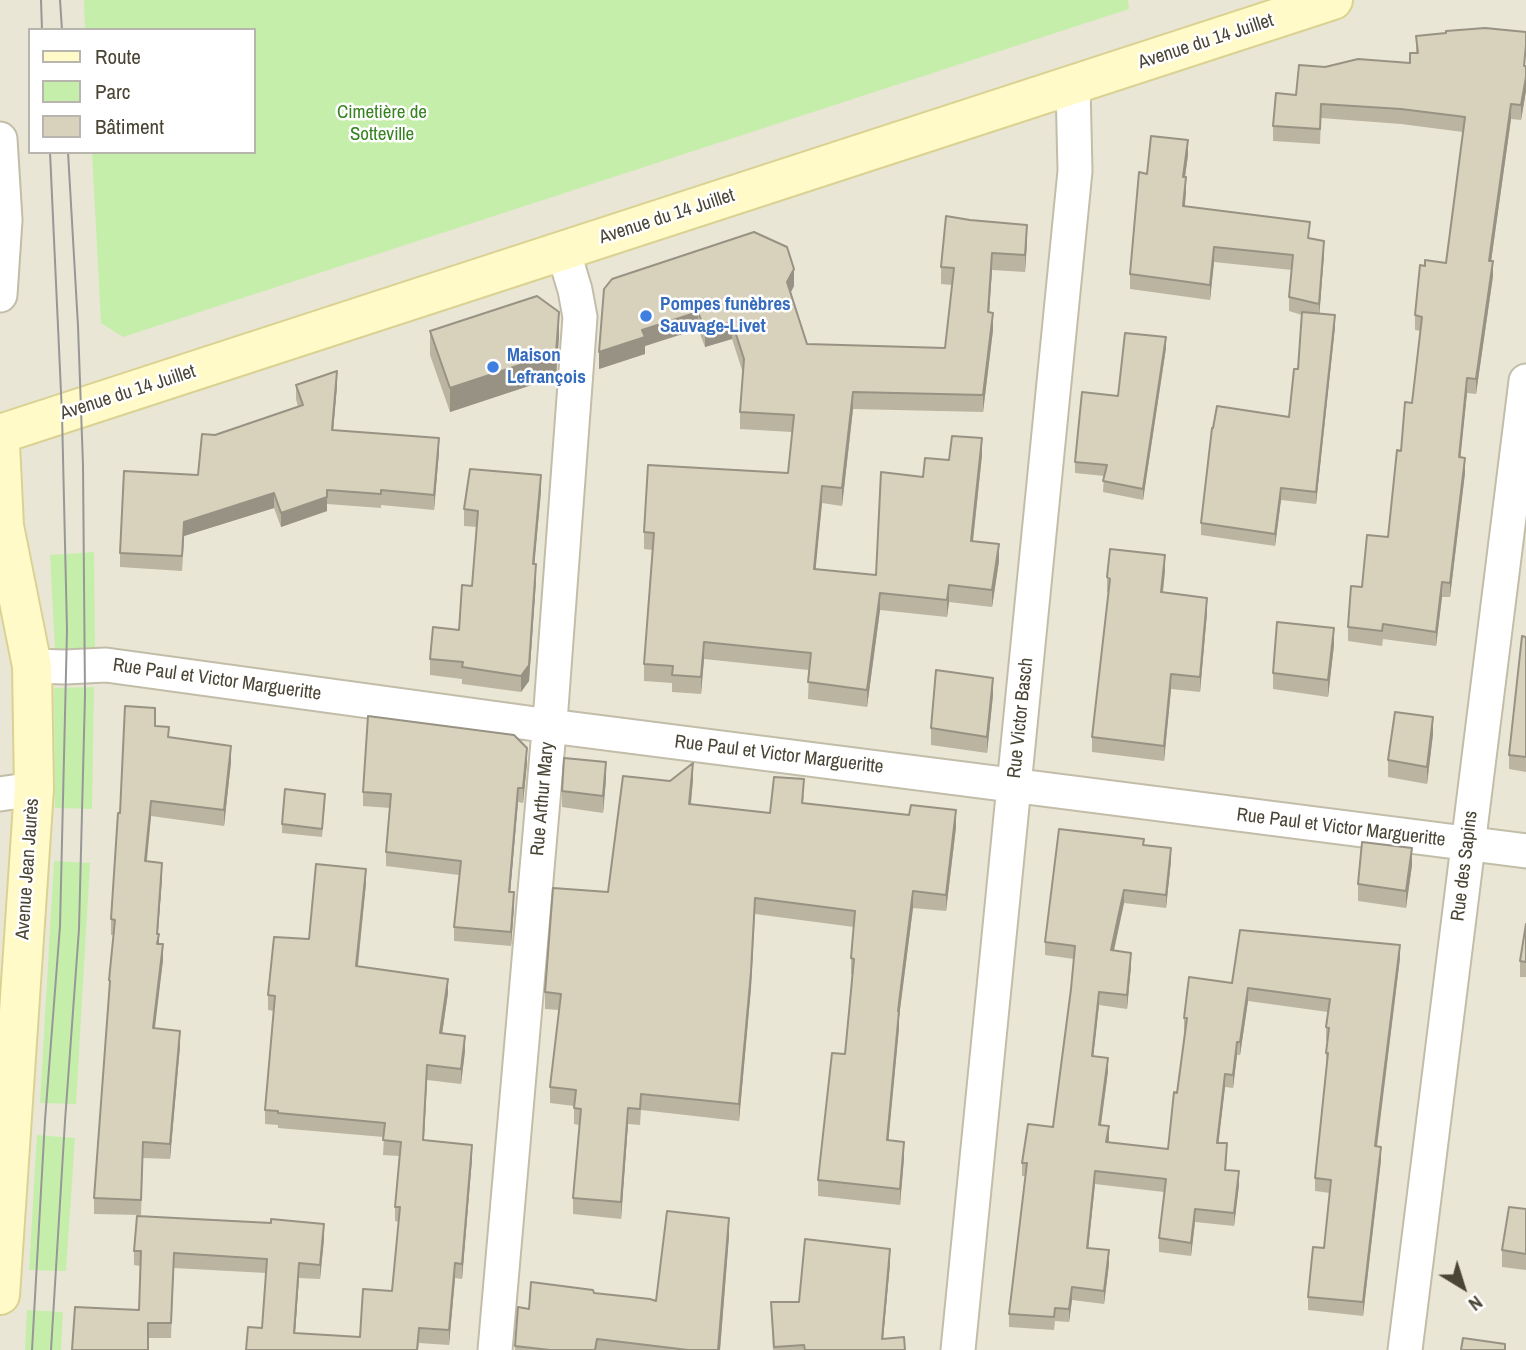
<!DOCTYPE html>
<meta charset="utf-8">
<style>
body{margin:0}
#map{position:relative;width:1526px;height:1350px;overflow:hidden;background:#f5f3e7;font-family:"Archivo Narrow",sans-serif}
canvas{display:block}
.legend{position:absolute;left:28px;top:28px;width:228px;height:126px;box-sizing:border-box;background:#fff;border:2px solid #b7b5ae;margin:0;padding:9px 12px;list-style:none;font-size:21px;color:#4a4535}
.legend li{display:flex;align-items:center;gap:14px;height:35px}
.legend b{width:35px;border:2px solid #b7b5ae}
.north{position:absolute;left:1428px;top:1252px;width:70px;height:70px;-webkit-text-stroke:5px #fff;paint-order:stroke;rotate:142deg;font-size:19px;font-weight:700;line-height:28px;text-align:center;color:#4a4535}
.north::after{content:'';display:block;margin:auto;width:24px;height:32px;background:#4a4535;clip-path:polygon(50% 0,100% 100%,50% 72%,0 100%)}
</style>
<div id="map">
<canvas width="1526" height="1350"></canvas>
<ul class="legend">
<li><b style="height:9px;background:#fffac8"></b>Route</li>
<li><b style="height:19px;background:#c6eeab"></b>Parc</li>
<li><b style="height:19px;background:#d8d1bb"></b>Bâtiment</li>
</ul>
<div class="north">N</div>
</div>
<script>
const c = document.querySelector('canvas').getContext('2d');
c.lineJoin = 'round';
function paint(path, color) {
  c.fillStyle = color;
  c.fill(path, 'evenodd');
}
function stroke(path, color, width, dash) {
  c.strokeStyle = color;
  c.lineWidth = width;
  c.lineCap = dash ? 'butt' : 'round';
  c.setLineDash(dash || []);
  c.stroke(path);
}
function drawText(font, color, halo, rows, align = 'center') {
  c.font = font + ' "Archivo Narrow",sans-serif';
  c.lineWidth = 5;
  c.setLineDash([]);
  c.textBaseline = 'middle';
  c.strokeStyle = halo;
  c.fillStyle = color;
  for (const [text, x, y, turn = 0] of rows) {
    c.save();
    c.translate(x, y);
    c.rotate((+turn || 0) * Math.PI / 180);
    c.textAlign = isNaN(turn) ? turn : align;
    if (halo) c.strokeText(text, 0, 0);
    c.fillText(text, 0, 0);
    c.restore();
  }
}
const residential = new Path2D(`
 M 0,0 L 1526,0 L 1526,1350 L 0,1350 ZM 30,30 L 254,30 L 254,152 L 30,152 Z`);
const green = new Path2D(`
 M 84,0 L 1128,0 L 1129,9 L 123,337 L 101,323 L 92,152 L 254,152 L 254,30 L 85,30 Z
 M 94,552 L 95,649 L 55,650 L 50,555 Z
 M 94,687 L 92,809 L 55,808 L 54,688 Z
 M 54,861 L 90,863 L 76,1104 L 40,1103 Z
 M 37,1135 L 75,1138 L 66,1271 L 29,1270 Z
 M 27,1310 L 63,1312 L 61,1350 L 25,1350 Z`);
const street = new Path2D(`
 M 0,139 L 5,220 L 0,295
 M 32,666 L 65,667 L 106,665 L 550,726 L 1526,851
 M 0,794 L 34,789
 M 495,1350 L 551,708 L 580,317 L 575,290 L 563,250
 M 958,1350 L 1075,171 L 1073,85
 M 1405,1350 L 1526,381`);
const secondary = new Path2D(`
 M 0,434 L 1333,0
 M 0,444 L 4,526 L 32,666 L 34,789 L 0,1295`);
const tram = new Path2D(`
 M 41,0 L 42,30
 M 60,0 L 62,30
 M 32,1350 L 45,1120 L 60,926 L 67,630 L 62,414 L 50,152
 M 51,1350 L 65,1121 L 79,929 L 85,695 L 83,465 L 78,326 L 68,152`);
const wall = new Path2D(`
 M 1416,36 L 1526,66 L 1526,91 L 1521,120 L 1511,119 L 1491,261 L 1493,276 L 1476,394 L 1467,393 L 1460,457 L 1465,473 L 1450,597 L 1442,597 L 1436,646 L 1383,639 L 1382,646 L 1348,641 L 1348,627 L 1362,587 L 1388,537 L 1401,451 L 1412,403 L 1421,331 L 1415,330 L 1415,315 L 1425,266 L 1446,263 L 1463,132 L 1401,124 L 1321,118 L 1320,144 L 1273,141 L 1273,126 L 1296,95 L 1325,67 L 1410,63 L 1410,53 L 1416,53 Z
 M 1188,155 L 1185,177 L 1186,192 L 1185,206 L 1309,239 L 1324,255 L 1319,313 L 1335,327 L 1316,504 L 1281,500 L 1275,546 L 1201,535 L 1201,523 L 1289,417 L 1298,369 L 1302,315 L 1289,311 L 1289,297 L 1292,270 L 1214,262 L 1210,300 L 1130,289 L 1130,274 L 1147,174 Z
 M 1027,242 L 1025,272 L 992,270 L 989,313 L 993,330 L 983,412 L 853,409 L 842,506 L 822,503 L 815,569 L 876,575 L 923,477 L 949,460 L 982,455 L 973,541 L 999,561 L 992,607 L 949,602 L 947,617 L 880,610 L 867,707 L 808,699 L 809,670 L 704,659 L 701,694 L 672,692 L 672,683 L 644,681 L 644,664 L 652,550 L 644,549 L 644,532 L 788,473 L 792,432 L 740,429 L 740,412 L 743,373 L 732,339 L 705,347 L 698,329 L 645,346 L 645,354 L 599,369 L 604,289 L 794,286 L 791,292 L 807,344 L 945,348 L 952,285 L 941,284 L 941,267 Z
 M 430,331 L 559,336 L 556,377 L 450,412 L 430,355 Z
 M 1166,348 L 1143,500 L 1103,492 L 1104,476 L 1075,473 L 1075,462 L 1118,396 Z
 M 296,385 L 337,386 L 333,430 L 439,452 L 434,510 L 381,505 L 381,508 L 327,504 L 327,511 L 281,527 L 274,508 L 184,536 L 182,571 L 120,567 L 120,553 L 198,475 L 215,435 L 298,407 L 296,399 Z
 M 541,491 L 534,564 L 536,581 L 529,681 L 521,692 L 462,684 L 462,679 L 430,675 L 430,659 L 459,630 L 472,586 L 477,527 L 464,526 L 464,509 Z
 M 1165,570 L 1163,593 L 1207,613 L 1200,692 L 1171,689 L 1164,761 L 1092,752 L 1092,737 L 1109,593 L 1107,592 L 1107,577 Z
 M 1526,637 L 1526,772 L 1509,769 L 1509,755 Z
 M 1334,645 L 1328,697 L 1273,689 L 1273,673 Z
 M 993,695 L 987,753 L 931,745 L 931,728 Z
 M 155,726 L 169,737 L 231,762 L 224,826 L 151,816 L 147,861 L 162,878 L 158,934 L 159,944 L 163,960 L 154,1028 L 180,1046 L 170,1159 L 143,1158 L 141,1215 L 94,1214 L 94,1198 L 109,996 L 109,980 L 113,935 L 111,935 L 111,919 Z
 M 1433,734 L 1427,784 L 1388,777 L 1388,760 Z
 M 527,763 L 523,803 L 518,802 L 510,892 L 514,906 L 511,946 L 454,941 L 454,927 L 459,875 L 386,866 L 386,852 L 390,808 L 363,806 L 363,792 Z
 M 606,779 L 603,813 L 562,807 L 562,791 Z
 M 693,779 L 691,805 L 770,813 L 804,795 L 803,803 L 956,827 L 946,911 L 913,908 L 899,1017 L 899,1028 L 888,1140 L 904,1158 L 900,1205 L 818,1196 L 818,1180 L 845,1054 L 852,975 L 851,974 L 851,958 L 854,927 L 755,914 L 751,988 L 739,1121 L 641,1110 L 640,1125 L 628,1124 L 621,1219 L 573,1214 L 573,1198 L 579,1125 L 574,1124 L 574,1106 L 550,1103 L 550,1087 L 559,1010 L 545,1009 L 545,992 L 608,892 L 670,781 Z
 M 325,803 L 322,837 L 282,833 L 282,824 Z
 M 1144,845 L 1171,861 L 1166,908 L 1124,903 L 1114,951 L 1131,966 L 1127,1009 L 1099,1005 L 1093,1056 L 1108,1071 L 1101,1125 L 1109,1139 L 1108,1143 L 1168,1149 L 1177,1093 L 1186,1031 L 1184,1031 L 1184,1018 L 1232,983 L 1400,958 L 1377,1147 L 1381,1160 L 1363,1316 L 1308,1310 L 1308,1297 L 1324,1248 L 1330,1193 L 1315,1191 L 1315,1178 L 1327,1066 L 1326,1053 L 1328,1041 L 1326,1041 L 1326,1027 L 1328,1012 L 1248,1001 L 1240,1055 L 1237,1055 L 1233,1088 L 1225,1087 L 1218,1143 L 1227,1157 L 1226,1170 L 1239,1185 L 1234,1226 L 1195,1222 L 1191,1256 L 1159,1252 L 1159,1238 L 1164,1192 L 1095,1184 L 1088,1248 L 1109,1264 L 1104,1304 L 1072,1300 L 1069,1322 L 1055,1321 L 1054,1330 L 1009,1327 L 1009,1314 L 1025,1176 L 1022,1176 L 1022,1163 L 1053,1127 L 1071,989 L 1074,959 L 1045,955 L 1045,942 Z
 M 1412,865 L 1406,908 L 1358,901 L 1358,884 Z
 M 366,883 L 358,967 L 448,993 L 442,1034 L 465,1051 L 461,1084 L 427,1080 L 424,1140 L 472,1159 L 462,1279 L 455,1278 L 449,1345 L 419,1343 L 418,1350 L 246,1350 L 262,1328 L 266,1273 L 174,1268 L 171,1338 L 148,1338 L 139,1310 L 140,1266 L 134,1265 L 134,1251 L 324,1239 L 320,1279 L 299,1278 L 295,1333 L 360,1337 L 392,1291 L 399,1222 L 395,1221 L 395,1207 L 399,1156 L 383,1155 L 384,1137 L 278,1128 L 278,1125 L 265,1124 L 265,1110 L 274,1011 L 268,1010 L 268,995 L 309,939 Z
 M 1526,924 L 1526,977 L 1520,977 L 1520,961 Z
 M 1526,1209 L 1526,1270 L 1502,1267 L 1502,1250 Z
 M 729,1236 L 720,1350 L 515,1350 L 515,1346 L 529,1309 L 594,1293 L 656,1301 Z
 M 890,1264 L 883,1339 L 905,1350 L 773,1350 L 771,1302 L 799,1302 Z`);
const shadedWall = new Path2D(`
 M 1526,77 L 1526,91 L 1521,120 L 1521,105 Z
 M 1511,104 L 1511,119 L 1489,276 L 1489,261 Z
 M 1188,140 L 1188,155 L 1183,191 L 1183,177 Z
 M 1186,177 L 1186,192 L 1183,221 L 1183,206 Z
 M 1027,225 L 1027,242 L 1025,272 L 1025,255 Z
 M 1324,241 L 1324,255 L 1319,319 L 1319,304 Z
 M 1214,247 L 1214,262 L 1210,300 L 1210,285 Z
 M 992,253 L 992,270 L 988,329 L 988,312 Z
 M 1493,261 L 1493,276 L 1476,394 L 1476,379 Z
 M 794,269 L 794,286 L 787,299 L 787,282 Z
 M 559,312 L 559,336 L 556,377 L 450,412 L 450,388 Z
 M 698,312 L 698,329 L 645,346 L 645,354 L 599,369 L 599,352 L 642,330 Z
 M 993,313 L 993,330 L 983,412 L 983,395 Z
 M 1335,315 L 1335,327 L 1316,504 L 1316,492 Z
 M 732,322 L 732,339 L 705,347 L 705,330 Z
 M 1166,337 L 1166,348 L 1143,500 L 1143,489 Z
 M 337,371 L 337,386 L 332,444 L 332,430 Z
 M 1467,378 L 1467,393 L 1459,472 L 1459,457 Z
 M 853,392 L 853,409 L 842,506 L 842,488 Z
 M 439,438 L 439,452 L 434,510 L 434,495 Z
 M 982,438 L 982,455 L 971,558 L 971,541 Z
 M 1465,458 L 1465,473 L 1450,597 L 1450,583 Z
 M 541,475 L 541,491 L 533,580 L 533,564 Z
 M 822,486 L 822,503 L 814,586 L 814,569 Z
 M 1281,488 L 1281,500 L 1275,546 L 1275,534 Z
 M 327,490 L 327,511 L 281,527 L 281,513 Z
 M 274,493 L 274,508 L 184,536 L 182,571 L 184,522 Z
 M 999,544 L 999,561 L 992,607 L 992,590 Z
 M 1165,555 L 1165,570 L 1161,607 L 1161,592 Z
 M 536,564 L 536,581 L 529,681 L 521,692 L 521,676 Z
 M 1442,582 L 1442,597 L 1436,646 L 1436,632 Z
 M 949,585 L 949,602 L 947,617 L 947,600 Z
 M 880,593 L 880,610 L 867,707 L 867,690 Z
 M 1207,598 L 1207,613 L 1200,692 L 1200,677 Z
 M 1334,628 L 1334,645 L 1328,697 L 1328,680 Z
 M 704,642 L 704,659 L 701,694 L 701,677 Z
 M 1171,674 L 1171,689 L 1164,761 L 1164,746 Z
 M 993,678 L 993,695 L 987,753 L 987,737 Z
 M 1433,717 L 1433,734 L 1427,784 L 1427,767 Z
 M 231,746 L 231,762 L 224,826 L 224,810 Z
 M 527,748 L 527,763 L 523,803 L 523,788 Z
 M 606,762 L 606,779 L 603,813 L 603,796 Z
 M 693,763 L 693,779 L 689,821 L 689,804 Z
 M 518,788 L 518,802 L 509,906 L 509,892 Z
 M 151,801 L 151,816 L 145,876 L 145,861 Z
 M 956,810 L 956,827 L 946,911 L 946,895 Z
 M 1171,848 L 1171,861 L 1166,908 L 1166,895 Z
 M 1412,848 L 1412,865 L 1406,908 L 1406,891 Z
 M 162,863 L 162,878 L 157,943 L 159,934 L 159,949 L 157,959 L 157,934 Z
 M 366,869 L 366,883 L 356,981 L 356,966 Z
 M 1124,890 L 1124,903 L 1111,963 L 1111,950 Z
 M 913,891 L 913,908 L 899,1017 L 899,1028 L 887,1156 L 887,1140 L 898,1011 Z
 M 514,892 L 514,906 L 511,946 L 511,932 Z
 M 755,898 L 751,988 L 739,1121 L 739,1104 Z
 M 163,944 L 163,960 L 153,1044 L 153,1028 Z
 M 1400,945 L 1400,958 L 1375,1160 L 1375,1146 Z
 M 1131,953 L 1131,966 L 1127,1009 L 1127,995 Z
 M 448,979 L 448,993 L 440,1048 L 440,1033 Z
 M 1248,988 L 1248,1001 L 1240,1055 L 1240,1042 Z
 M 1099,992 L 1099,1005 L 1092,1069 L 1092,1056 Z
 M 180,1031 L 180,1046 L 170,1159 L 170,1144 Z
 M 465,1036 L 465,1051 L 461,1084 L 461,1069 Z
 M 1237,1042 L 1237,1055 L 1233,1088 L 1233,1075 Z
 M 1108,1058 L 1108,1071 L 1099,1138 L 1099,1125 Z
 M 427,1065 L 427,1080 L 423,1155 L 423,1140 Z
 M 1225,1074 L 1225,1087 L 1217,1156 L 1217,1143 Z
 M 628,1108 L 628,1124 L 621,1219 L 621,1202 Z
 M 1109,1126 L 1109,1139 L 1106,1155 L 1106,1142 Z
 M 904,1142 L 904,1158 L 900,1205 L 900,1189 Z
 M 472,1145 L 472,1159 L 462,1279 L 462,1264 Z
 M 1381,1147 L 1381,1160 L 1363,1316 L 1363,1302 Z
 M 1095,1171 L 1095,1184 L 1087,1261 L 1087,1248 Z
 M 1239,1171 L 1239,1185 L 1234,1226 L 1234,1213 Z
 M 1195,1209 L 1195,1222 L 1191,1256 L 1191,1243 Z
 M 729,1218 L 729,1236 L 720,1350 L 718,1350 Z
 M 324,1224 L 324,1239 L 320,1279 L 320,1265 Z
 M 890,1249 L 890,1264 L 882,1350 L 882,1339 Z
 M 1109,1250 L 1109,1264 L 1104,1304 L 1104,1291 Z
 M 299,1263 L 299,1278 L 294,1347 L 294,1333 Z
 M 455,1263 L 455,1278 L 449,1345 L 449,1330 Z
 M 1072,1287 L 1072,1300 L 1069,1322 L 1069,1309 Z`);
const building = new Path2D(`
 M 1485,28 L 1526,32 L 1526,45 L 1524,66 L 1526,66 L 1526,77 L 1521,105 L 1511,104 L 1489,261 L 1493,261 L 1476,379 L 1467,378 L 1459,457 L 1465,458 L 1450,583 L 1442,582 L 1436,632 L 1383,624 L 1382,631 L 1348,627 L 1351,586 L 1362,587 L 1367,535 L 1388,537 L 1397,450 L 1401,451 L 1405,402 L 1412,403 L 1422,317 L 1415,315 L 1420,265 L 1425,266 L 1425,260 L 1446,263 L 1465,117 L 1401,109 L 1321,104 L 1320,129 L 1273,126 L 1276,93 L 1296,95 L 1299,65 L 1325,67 L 1358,59 L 1410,63 L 1410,53 L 1418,53 L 1416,36 L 1446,33 L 1446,31 Z
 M 1151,136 L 1188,140 L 1183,177 L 1186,177 L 1183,206 L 1310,222 L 1308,238 L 1324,241 L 1319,304 L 1289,297 L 1293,255 L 1214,247 L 1210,285 L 1130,274 L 1139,172 L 1147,174 Z
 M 946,216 L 970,220 L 1027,225 L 1025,255 L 992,253 L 988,312 L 993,313 L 983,395 L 853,392 L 842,488 L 822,486 L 814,569 L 876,575 L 881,472 L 923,477 L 925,458 L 949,460 L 952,436 L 982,438 L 971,541 L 999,544 L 992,590 L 949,585 L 947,600 L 880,593 L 867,690 L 808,682 L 811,653 L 704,642 L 701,677 L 672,675 L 673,666 L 644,664 L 654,533 L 644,532 L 648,465 L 788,473 L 794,415 L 740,412 L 744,359 L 732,322 L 705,330 L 698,312 L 642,330 L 645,337 L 599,352 L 604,289 L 612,279 L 754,232 L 787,247 L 794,269 L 787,282 L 807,344 L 945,348 L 954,268 L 941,267 Z
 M 537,296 L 559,312 L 556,353 L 450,388 L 430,331 Z
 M 1302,312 L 1335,315 L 1316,492 L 1281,488 L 1275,534 L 1201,523 L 1212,428 L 1213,428 L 1217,406 L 1289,417 L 1294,369 L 1298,369 Z
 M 1125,333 L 1166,337 L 1143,489 L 1103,481 L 1107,465 L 1075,462 L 1082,392 L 1118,396 Z
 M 337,371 L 332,430 L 439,438 L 434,495 L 381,490 L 381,494 L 327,490 L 327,497 L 281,513 L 274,493 L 184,522 L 182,556 L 120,553 L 124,471 L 198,475 L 202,434 L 215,435 L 303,405 L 296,385 Z
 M 470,469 L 541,475 L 533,564 L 536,564 L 529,665 L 521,676 L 462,667 L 463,662 L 430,659 L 433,627 L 459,630 L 462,585 L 472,586 L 478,511 L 464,509 Z
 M 1110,549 L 1165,555 L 1161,592 L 1207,598 L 1200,677 L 1171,674 L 1164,746 L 1092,737 L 1110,579 L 1107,577 Z
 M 1277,622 L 1334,628 L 1328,680 L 1273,673 Z
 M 1522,636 L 1526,637 L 1526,757 L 1509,755 Z
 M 936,670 L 993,678 L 987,737 L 931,728 Z
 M 125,706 L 155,708 L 155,726 L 169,727 L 168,737 L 231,746 L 224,810 L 151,801 L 145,861 L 162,863 L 157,934 L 159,934 L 157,944 L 163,944 L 153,1028 L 180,1031 L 170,1144 L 143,1142 L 141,1200 L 94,1198 L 110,981 L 109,980 L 115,920 L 111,919 L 118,813 L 120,813 Z
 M 1395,712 L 1433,717 L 1427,767 L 1388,760 Z
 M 368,716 L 514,735 L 527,748 L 523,788 L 518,788 L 509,892 L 514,892 L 511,932 L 454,927 L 461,861 L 386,852 L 391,794 L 363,792 Z
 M 564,758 L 606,762 L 603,796 L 562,791 Z
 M 693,763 L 689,804 L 770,813 L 774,777 L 804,779 L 802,803 L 909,815 L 911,805 L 956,810 L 946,895 L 913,891 L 898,1011 L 899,1011 L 887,1140 L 904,1142 L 900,1189 L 818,1180 L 832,1053 L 845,1054 L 854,959 L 851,958 L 855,911 L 755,898 L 751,972 L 739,1104 L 641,1094 L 640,1109 L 628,1108 L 621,1202 L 573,1198 L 581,1109 L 574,1108 L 576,1090 L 550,1087 L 561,994 L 545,992 L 553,888 L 608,892 L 623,776 L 670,781 Z
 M 285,789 L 325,794 L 322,829 L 282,824 Z
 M 1059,829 L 1144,839 L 1143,845 L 1171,848 L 1166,895 L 1124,890 L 1111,950 L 1131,953 L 1127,995 L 1099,992 L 1092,1056 L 1108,1058 L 1099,1125 L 1109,1126 L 1106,1142 L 1168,1149 L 1174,1092 L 1177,1093 L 1187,1018 L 1184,1018 L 1189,977 L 1232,983 L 1240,930 L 1400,945 L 1375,1146 L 1381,1147 L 1363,1302 L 1308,1297 L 1313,1247 L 1324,1248 L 1331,1180 L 1315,1178 L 1328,1053 L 1326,1053 L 1329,1028 L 1326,1027 L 1330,999 L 1248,988 L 1240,1042 L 1237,1042 L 1233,1075 L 1225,1074 L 1217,1143 L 1227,1143 L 1225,1170 L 1239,1171 L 1234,1213 L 1195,1209 L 1191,1243 L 1159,1238 L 1166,1179 L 1095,1171 L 1087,1248 L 1109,1250 L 1104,1291 L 1072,1287 L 1069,1309 L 1055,1308 L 1054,1317 L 1009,1314 L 1027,1163 L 1022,1163 L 1028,1124 L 1053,1127 L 1071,989 L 1075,946 L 1045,942 Z
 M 1362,842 L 1412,848 L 1406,891 L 1358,884 Z
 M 316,864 L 366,869 L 356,966 L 448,979 L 440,1033 L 465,1036 L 461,1069 L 427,1065 L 423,1140 L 472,1145 L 462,1264 L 455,1263 L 449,1330 L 419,1328 L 417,1350 L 246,1350 L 248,1327 L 262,1328 L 267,1259 L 174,1253 L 171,1323 L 148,1323 L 148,1350 L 72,1350 L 75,1307 L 139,1310 L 141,1251 L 134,1251 L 137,1216 L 271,1223 L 271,1219 L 324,1224 L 320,1265 L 299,1263 L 294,1333 L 360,1337 L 363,1289 L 392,1291 L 400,1207 L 395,1207 L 401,1142 L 383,1140 L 385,1123 L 278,1113 L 278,1111 L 265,1110 L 275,996 L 268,995 L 274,937 L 309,939 Z
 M 1526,924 L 1526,962 L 1520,961 Z
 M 1509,1207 L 1526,1209 L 1526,1254 L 1502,1250 Z
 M 667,1211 L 729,1218 L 718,1350 L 688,1350 L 597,1339 L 595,1350 L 550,1350 L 515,1346 L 518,1307 L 529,1309 L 531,1282 L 593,1290 L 594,1293 L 650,1299 L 656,1301 Z
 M 805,1239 L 890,1249 L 882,1339 L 904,1337 L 905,1350 L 805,1350 L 804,1345 L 774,1347 L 771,1302 L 799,1302 Z
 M 1463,1338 L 1505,1344 L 1505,1350 L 1461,1350 Z`);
const markers = [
 [646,316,7,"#3f7fe0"],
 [493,367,7,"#3f7fe0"]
];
const streetNames = [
 ["Avenue du 14 Juillet",1206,42,-18],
 ["Avenue du 14 Juillet",667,217,-18],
 ["Avenue du 14 Juillet",128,393,-18],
 ["Rue Paul et Victor Margueritte",217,680,8],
 ["Rue Victor Basch",1021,718,-84],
 ["Rue Paul et Victor Margueritte",779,755,7],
 ["Rue Arthur Mary",543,799,-85],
 ["Rue Paul et Victor Margueritte",1341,828,7],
 ["Rue des Sapins",1465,866,-83],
 ["Avenue Jean Jaurès",28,869,-86]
];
const parkNames = [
 ["Cimetière de",382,113],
 ["Sotteville",382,135]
];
const shopNames = [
 ["Pompes funèbres",660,305],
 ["Sauvage-Livet",660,327],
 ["Maison",507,356],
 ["Lefrançois",507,378]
];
paint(residential, '#eae6d5');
paint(green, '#c6eeab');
stroke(street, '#c2bda9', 37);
stroke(secondary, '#dad292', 42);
stroke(street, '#fff', 33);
stroke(secondary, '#fffac8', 38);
stroke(tram, '#979797', 2);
paint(wall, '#bab4a1');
paint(shadedWall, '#979283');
paint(building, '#d8d1bb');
stroke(building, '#979283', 2);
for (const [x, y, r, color] of markers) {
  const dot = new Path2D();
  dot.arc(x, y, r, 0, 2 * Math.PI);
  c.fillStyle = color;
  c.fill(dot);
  stroke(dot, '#fff', 2.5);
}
drawText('19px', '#4a4535', '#fff', streetNames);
drawText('19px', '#378321', '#fff', parkNames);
drawText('bold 19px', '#366cbe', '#fff', shopNames, 'left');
</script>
